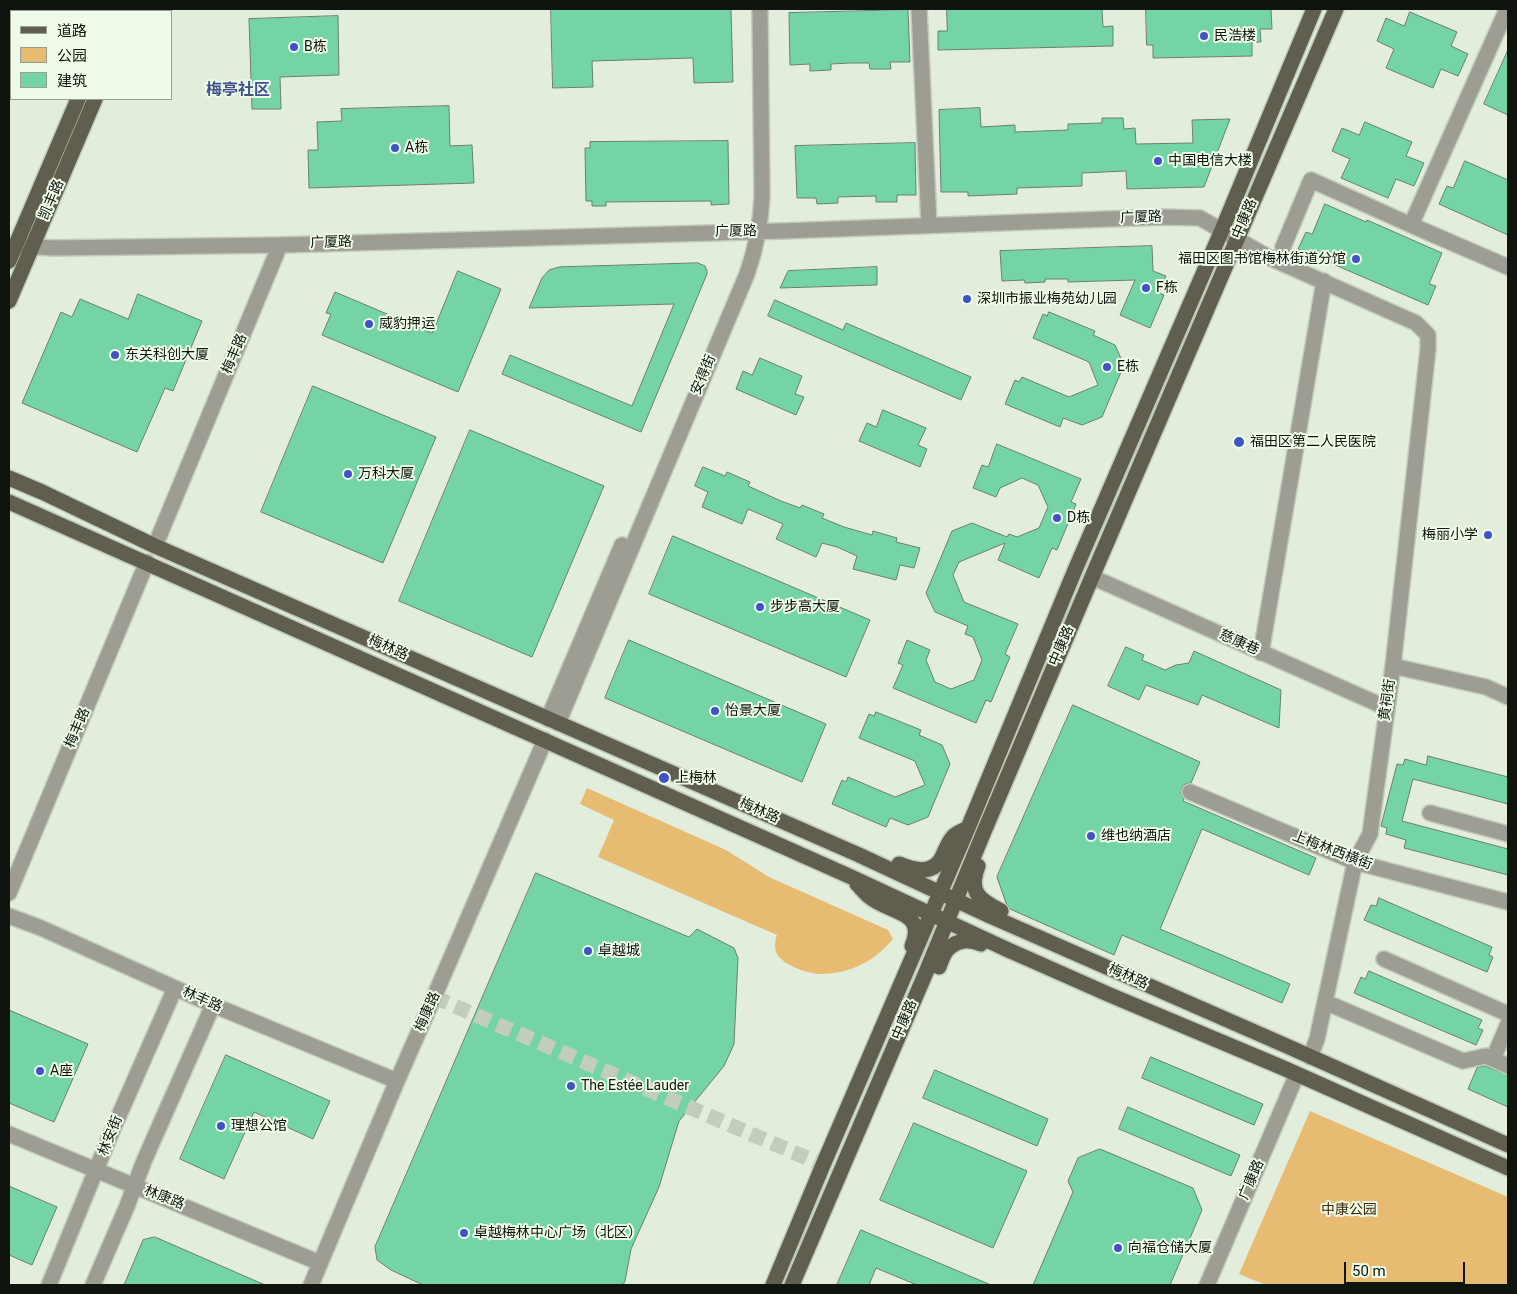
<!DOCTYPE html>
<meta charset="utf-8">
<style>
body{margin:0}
#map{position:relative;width:1517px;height:1294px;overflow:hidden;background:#e2eedb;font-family:Roboto,"Noto Sans SC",sans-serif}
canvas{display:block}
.frame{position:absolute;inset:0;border:10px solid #10140e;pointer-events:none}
.legend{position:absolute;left:10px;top:10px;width:162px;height:90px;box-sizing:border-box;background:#effbe9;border:1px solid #969f91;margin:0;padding:6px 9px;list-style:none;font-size:15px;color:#10140e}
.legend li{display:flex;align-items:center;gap:10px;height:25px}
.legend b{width:25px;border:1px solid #969f91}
.scale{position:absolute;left:1344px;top:1262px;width:121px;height:22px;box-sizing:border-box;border:2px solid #10140e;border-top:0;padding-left:6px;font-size:15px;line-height:18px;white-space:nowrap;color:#10140e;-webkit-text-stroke:4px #effbe9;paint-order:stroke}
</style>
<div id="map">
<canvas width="1517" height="1294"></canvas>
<div class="frame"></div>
<ul class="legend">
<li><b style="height:6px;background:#5f5e4f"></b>道路</li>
<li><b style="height:14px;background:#e8bb72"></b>公园</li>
<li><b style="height:14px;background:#75d4a6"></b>建筑</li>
</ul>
<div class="scale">50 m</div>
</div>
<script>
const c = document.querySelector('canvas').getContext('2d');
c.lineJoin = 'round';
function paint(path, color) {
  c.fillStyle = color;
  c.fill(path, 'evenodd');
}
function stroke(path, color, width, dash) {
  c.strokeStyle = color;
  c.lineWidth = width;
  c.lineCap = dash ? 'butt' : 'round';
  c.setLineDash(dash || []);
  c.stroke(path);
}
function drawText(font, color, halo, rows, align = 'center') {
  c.font = font + ' Roboto,"Noto Sans SC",sans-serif';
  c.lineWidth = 4;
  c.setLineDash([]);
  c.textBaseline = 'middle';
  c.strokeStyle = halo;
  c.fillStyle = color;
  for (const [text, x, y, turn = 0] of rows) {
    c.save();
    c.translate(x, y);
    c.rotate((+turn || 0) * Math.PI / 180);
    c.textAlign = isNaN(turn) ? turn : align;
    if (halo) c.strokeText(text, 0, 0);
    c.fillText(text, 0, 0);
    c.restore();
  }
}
const green = new Path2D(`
 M 587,788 L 726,850 L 769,877 L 888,930 L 893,939 C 883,951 871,961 856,967 C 846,971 834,974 822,974 C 809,974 784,966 777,954 C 774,948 775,941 777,935 L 598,857 L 614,820 L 580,804 Z
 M 1310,1111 L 1508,1197 L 1508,1285 L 1266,1285 L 1239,1274 Z`);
const building = new Path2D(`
 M 551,9 L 731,9 L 733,82 L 694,83 L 693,58 L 592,61 L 593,87 L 553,88 Z
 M 947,9 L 1102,9 L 1103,27 L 1113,26 L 1113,46 L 938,50 L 938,31 L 947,31 Z
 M 1146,9 L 1271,9 L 1272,29 L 1260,29 L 1261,42 L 1252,42 L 1252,56 L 1153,58 L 1153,45 L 1147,45 Z
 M 908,10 L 910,62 L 890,62 L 891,69 L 870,69 L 869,63 L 850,63 L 831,64 L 831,70 L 810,71 L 810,64 L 790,65 L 789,13 Z
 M 1410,12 L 1457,32 L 1451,46 L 1468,54 L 1458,76 L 1441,69 L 1433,88 L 1386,68 L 1394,49 L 1377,41 L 1386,18 L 1404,26 Z
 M 338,16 L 339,75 L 280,77 L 281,109 L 252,109 L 249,19 Z
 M 1508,50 L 1508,115 L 1484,104 Z
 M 449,106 L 450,146 L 472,145 L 474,183 L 309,188 L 308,150 L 318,150 L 317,122 L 342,121 L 341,109 Z
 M 980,108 L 981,127 L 1015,125 L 1015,132 L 1068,130 L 1068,124 L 1102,123 L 1102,118 L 1123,118 L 1124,129 L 1135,128 L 1136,144 L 1193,143 L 1192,120 L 1230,119 L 1204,187 L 1127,189 L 1126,171 L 1082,173 L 1082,186 L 1017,188 L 1017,194 L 968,196 L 968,192 L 941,192 L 939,110 Z
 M 1365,122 L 1412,142 L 1406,156 L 1424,163 L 1414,186 L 1396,179 L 1388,198 L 1341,178 L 1350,159 L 1332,151 L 1342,128 L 1359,135 Z
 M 728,141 L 729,204 L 711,205 L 711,201 L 606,202 L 606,206 L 592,206 L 592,201 L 586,201 L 585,148 L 590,148 L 590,142 Z
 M 915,143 L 916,195 L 897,195 L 897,202 L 876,202 L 876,196 L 838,197 L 838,203 L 817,204 L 816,198 L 797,198 L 795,146 Z
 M 1465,161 L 1508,180 L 1508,235 L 1439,204 L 1447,186 L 1453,188 Z
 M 1325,204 L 1366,222 L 1367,220 L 1442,253 L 1429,284 L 1436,286 L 1428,305 L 1298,249 L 1306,232 L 1312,234 Z
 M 1152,246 L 1153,271 L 1166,276 L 1159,293 L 1164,295 L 1150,328 L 1120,315 L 1135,280 L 1068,282 L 1068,279 L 1045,279 L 1045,282 L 1025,283 L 1024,280 L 1002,281 L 1000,251 Z
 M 698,263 L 705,266 L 707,271 L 707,274 L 641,432 L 502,374 L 510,355 L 632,406 L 674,304 L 529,308 L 542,278 L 549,270 L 559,267 Z
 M 877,267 L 877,285 L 780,288 L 788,271 Z
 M 458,271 L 501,289 L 458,392 L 322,335 L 331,314 L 326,313 L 335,292 L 432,333 Z
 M 138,294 L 202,321 L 173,391 L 165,388 L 137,452 L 22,403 L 61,312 L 72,317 L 80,299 L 128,319 Z
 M 775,300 L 843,330 L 846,323 L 971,377 L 961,400 L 768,316 Z
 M 1049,312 L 1095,331 L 1093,335 L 1115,345 L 1124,365 L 1102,417 L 1082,425 L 1063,418 L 1060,427 L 1005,404 L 1015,380 L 1019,382 L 1022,377 L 1069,397 L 1098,385 L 1089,362 L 1033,338 L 1043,314 L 1047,316 Z
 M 760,358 L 802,376 L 795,394 L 804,397 L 796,415 L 736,389 L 743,371 L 752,375 Z
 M 313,386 L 436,437 L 383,563 L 261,512 Z
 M 883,410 L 926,428 L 918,445 L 927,449 L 920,467 L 859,441 L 867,423 L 876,427 Z
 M 470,430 L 604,486 L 532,657 L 399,601 Z
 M 997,444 L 1081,479 L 1071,502 L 1076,504 L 1057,550 L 1052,548 L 1039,578 L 998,560 L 1005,543 L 959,562 L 953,575 L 964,602 L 1018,624 L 1005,654 L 1010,657 L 991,702 L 986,700 L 976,723 L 893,688 L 903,665 L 898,663 L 907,640 L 930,650 L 926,660 L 935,682 L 951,689 L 974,680 L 982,660 L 973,637 L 965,634 L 968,626 L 935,612 L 926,593 L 952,531 L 972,523 L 1007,537 L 1009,534 L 1017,537 L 1039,528 L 1048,507 L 1038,485 L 1022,478 L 1000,488 L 996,497 L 973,488 L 982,465 L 988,467 Z
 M 703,467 L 725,476 L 727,472 L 750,482 L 748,486 L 781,501 L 800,508 L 802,505 L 824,514 L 822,518 L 844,527 L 872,535 L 873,531 L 897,538 L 896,542 L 920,548 L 914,568 L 900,565 L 896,580 L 853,569 L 857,556 L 837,547 L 822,543 L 816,557 L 776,539 L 783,524 L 748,509 L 742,524 L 702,507 L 708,492 L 695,486 Z
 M 673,536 L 870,620 L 846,677 L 649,594 Z
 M 629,640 L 826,724 L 802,782 L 605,698 Z
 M 1126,647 L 1144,655 L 1142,660 L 1165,670 L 1176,665 L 1189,663 L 1194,651 L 1281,690 L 1279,728 L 1202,695 L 1198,705 L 1146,685 L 1139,700 L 1108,686 Z
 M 1073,705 L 1200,762 L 1191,783 L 1185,784 L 1182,788 L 1181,793 L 1184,799 L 1183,801 L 1316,858 L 1309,875 L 1202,829 L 1160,929 L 1290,984 L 1282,1003 L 1122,935 L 1114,955 L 1010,909 L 1006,903 L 997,877 Z
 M 876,712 L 921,730 L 919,735 L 942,745 L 950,764 L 928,817 L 908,825 L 890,818 L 886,827 L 832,804 L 842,780 L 846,782 L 848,777 L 895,797 L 925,785 L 915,761 L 859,738 L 869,714 L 874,716 Z
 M 1428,756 L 1508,777 L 1508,804 L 1413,779 L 1402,821 L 1508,849 L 1508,875 L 1404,848 L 1406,840 L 1386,834 L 1387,828 L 1381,826 L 1397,764 L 1403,765 L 1405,759 L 1426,765 Z
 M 536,873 L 689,937 L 697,929 L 734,948 L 738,958 L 734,1044 L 724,1066 L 679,1121 L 659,1187 L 631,1249 L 625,1281 L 623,1285 L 423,1285 L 391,1270 L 377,1260 L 375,1247 Z
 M 1379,898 L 1492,947 L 1489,955 L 1493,957 L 1487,972 L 1364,920 L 1371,905 L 1376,906 Z
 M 1369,971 L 1482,1020 L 1478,1028 L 1483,1030 L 1476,1045 L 1354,993 L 1361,977 L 1365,979 Z
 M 9,1010 L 88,1044 L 54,1122 L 9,1103 Z
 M 226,1055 L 330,1101 L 313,1139 L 254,1112 L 224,1179 L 180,1159 Z
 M 1151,1057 L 1263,1104 L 1254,1125 L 1142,1078 Z
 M 1485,1066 L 1508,1075 L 1508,1107 L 1468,1089 L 1477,1068 Z
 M 935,1070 L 1048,1119 L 1037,1146 L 923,1098 Z
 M 1128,1107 L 1240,1155 L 1231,1176 L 1119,1129 Z
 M 914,1123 L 1027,1171 L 993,1248 L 880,1200 Z
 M 1100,1149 L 1193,1188 L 1202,1210 L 1170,1285 L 1033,1285 L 1073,1192 L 1068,1181 L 1078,1158 Z
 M 9,1186 L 57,1207 L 32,1265 L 9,1255 Z
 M 861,1230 L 991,1285 L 917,1285 L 876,1268 L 869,1285 L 837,1285 Z
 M 155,1237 L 265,1285 L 124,1285 L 143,1240 Z`);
const minorTunnel = new Path2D(`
 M 434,997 L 823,1165`);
const minor = new Path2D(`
 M 919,9 L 929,225
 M 1411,225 L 1508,267
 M 22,246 L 54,248 L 280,245 L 782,231 L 1162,217 L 1200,218 L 1270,258 L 1416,323 L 1428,335 L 1428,349 L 1393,666 L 1370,834 L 1355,862 L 1317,1039 L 1310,1057
 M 1283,247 L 1311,180 L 1411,225 L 1507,9
 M 155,546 L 280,245
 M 1092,577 L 1387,708
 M 1261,653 L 1324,281
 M 1393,666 L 1486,687 L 1508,697
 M 548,719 L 622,545
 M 558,723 L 747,274 C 756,248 761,224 762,196 L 760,9
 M 1190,792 L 1355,862 L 1508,902
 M 1430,813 L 1508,834
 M 9,893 L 147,562
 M 9,916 L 41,928 L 213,1005 L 397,1081
 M 1384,959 L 1508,1014
 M 1325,1002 L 1463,1061 L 1486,1056 L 1508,1066
 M 1493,1059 L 1508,1024
 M 9,1134 L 320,1263
 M 49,1285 L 110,1136 L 175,988
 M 93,1285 L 127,1206 L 144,1161 L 213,1005
 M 311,1285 L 397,1081 L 434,997 L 545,740
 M 1207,1285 L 1297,1074`);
const major = new Path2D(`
 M 116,11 L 117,9
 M 132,11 L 133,9
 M 9,261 L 78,99
 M 9,301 L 95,99
 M 9,478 L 42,492 L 155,546 L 859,855 L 990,916 L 1289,1047 L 1508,1145
 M 9,502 L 849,876 L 1006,949 L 1110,995 L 1281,1067 L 1508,1168
 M 899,864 C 913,870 932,875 941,859 C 945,852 947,844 952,838 C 955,833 963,831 968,828
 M 978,866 C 968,892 979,900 1001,911
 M 857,884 C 861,888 866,894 871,898 C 890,913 927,911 912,946
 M 939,967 C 941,961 944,953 948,949 C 958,939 970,939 981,944
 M 773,1285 L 823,1165 L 968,828 L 1075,570 L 1222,230 L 1314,9
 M 792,1285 L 927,970 L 983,834 L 1092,577 L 1336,9`);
const markers = [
 [1204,36,5,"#4052c6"],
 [294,47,5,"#4052c6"],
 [395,148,5,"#4052c6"],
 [1158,161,5,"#4052c6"],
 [1356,259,5,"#4052c6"],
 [1146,288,5,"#4052c6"],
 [967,299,5,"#4052c6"],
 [369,324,5,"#4052c6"],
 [115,355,5,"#4052c6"],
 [1107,367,5,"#4052c6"],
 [1239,442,6,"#4052c6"],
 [348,474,5,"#4052c6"],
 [1057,518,5,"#4052c6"],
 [1488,535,5,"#4052c6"],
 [760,607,5,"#4052c6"],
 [715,711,5,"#4052c6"],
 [664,778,6,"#4052c6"],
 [1091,836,5,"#4052c6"],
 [588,951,5,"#4052c6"],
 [40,1071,5,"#4052c6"],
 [571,1086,5,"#4052c6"],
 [221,1126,5,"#4052c6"],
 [464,1233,5,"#4052c6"],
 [1118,1248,5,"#4052c6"]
];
const poiNames = [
 ["民浩楼",1214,36],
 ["B栋",304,47],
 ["A栋",405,148],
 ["中国电信大楼",1168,161],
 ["福田区图书馆梅林街道分馆",1346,259,"right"],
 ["F栋",1156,288],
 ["深圳市振业梅苑幼儿园",977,299],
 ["威豹押运",379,324],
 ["东关科创大厦",125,355],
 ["E栋",1117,367],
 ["福田区第二人民医院",1250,442],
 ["万科大厦",358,474],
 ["D栋",1067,518],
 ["梅丽小学",1478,535,"right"],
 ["步步高大厦",770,607],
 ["怡景大厦",725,711],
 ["上梅林",675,778],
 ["维也纳酒店",1101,836],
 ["卓越城",598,951],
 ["A座",50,1071],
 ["The Estée Lauder",581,1086],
 ["理想公馆",231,1126],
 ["卓越梅林中心广场（北区）",474,1233],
 ["向福仓储大厦",1128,1248]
];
const streetNames = [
 ["凯丰路",52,200,-67],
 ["广厦路",1141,218,-2],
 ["中康路",1245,219,-67],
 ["广厦路",736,232,-1],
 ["广厦路",331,243,-2],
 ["梅丰路",235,354,-67],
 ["安得街",704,375,-67],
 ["慈康巷",1239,643,24],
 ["中康路",1062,646,-67],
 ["梅林路",388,648,24],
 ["黄祠街",1388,700,-82],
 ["梅丰路",78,728,-67],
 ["梅林路",759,811,24],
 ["上梅林西横街",1332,851,21],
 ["梅林路",1128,977,24],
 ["林丰路",202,1000,24],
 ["梅康路",428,1012,-66],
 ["中康路",905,1020,-67],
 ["林安街",111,1136,-68],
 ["广康路",1252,1180,-67],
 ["林康路",164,1198,22]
];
const parkNames = [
 ["中康公园",1349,1210]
];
const quarterNames = [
 ["梅亭社区",238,91]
];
paint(green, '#e8bb72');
paint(building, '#75d4a6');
stroke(building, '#6b7e74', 1);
stroke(minorTunnel, '#c2cdbc', 15, [15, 8]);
stroke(minor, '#c0cbba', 18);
stroke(major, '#c0cbba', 18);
stroke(minor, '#9d9d94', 15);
stroke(major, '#5f5e4f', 15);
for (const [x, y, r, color] of markers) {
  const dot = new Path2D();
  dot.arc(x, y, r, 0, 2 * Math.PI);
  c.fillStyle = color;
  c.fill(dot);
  stroke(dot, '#effbe9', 2);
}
drawText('14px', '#10140e', '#effbe9', poiNames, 'left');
drawText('14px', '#10140e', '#effbe9', streetNames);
drawText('14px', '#3e2a06', '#effbe9', parkNames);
drawText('bold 16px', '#42508d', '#effbe9', quarterNames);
</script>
